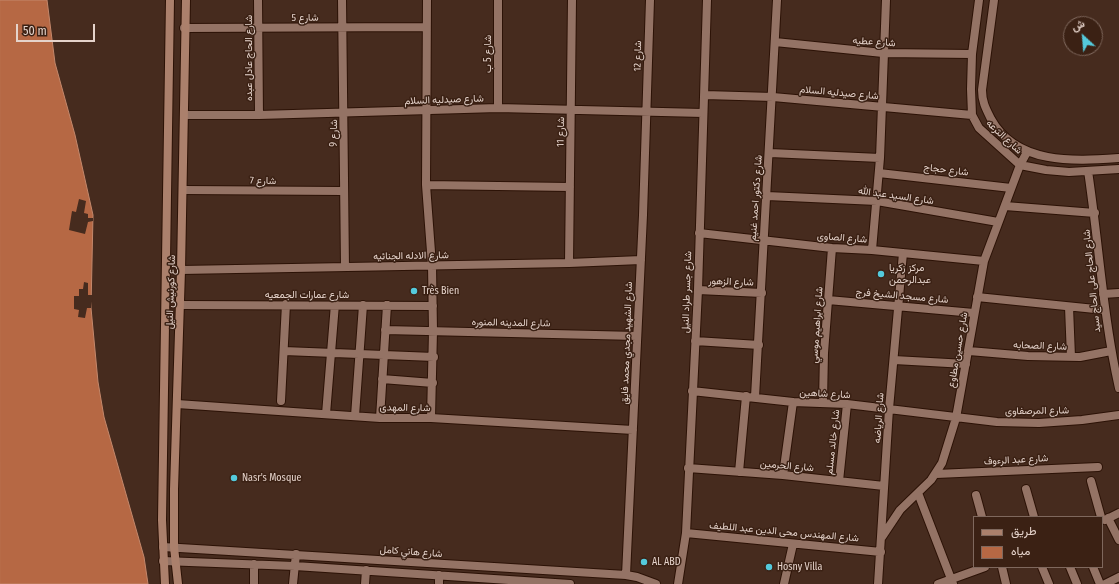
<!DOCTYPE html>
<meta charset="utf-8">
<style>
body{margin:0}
#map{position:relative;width:1119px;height:584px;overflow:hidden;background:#462b1e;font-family:"Fira Sans Condensed",Vazirmatn,sans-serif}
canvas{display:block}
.legend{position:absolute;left:973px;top:516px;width:130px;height:52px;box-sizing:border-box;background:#3b2114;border:1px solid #7f685d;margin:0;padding:5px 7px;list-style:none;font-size:12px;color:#e5d3cb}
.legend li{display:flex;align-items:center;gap:8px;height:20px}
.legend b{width:20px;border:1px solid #7f685d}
.north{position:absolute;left:1063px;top:16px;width:40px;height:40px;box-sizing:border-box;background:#3b2114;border:1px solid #7f685d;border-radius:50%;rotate:334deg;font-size:11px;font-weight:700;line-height:16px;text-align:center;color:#e5d3cb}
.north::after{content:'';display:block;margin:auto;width:14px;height:18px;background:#54cadc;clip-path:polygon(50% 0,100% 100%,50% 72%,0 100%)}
.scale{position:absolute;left:16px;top:24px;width:79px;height:18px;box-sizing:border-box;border:2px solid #e5d3cb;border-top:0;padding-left:5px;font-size:12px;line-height:14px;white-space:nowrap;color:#e5d3cb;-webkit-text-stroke:3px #3b2114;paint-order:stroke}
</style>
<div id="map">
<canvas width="1119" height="584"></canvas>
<ul class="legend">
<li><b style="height:5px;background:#ab806c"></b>طريق</li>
<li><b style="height:11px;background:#b66844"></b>مياه</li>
</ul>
<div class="north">ش</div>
<div class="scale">50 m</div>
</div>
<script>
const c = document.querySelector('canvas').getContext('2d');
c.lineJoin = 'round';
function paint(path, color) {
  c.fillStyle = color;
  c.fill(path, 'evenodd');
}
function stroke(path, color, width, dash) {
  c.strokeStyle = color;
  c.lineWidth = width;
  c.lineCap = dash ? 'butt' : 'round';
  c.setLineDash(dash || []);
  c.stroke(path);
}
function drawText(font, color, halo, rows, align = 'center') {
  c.font = font + ' "Fira Sans Condensed",Vazirmatn,sans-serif';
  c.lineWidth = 3;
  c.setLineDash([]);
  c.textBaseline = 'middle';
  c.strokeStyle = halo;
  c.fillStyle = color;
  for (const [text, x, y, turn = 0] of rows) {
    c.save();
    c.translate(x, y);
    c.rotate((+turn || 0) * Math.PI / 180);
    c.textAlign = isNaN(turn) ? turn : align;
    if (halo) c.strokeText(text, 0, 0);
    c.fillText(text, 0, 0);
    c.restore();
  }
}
const water = new Path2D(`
 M 0,0 L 47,0 L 55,63 L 75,135 L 93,215 L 91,308 L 98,382 L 104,417 L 144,557 L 148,584 L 0,584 Z`);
const pier = new Path2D(`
 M 79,199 L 86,201 L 84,213 L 88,214 L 88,218 L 93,218 L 93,221 L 88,222 L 85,234 L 69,230 L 72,211 L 76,212 Z
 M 84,282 L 88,283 L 88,295 L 93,295 L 91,308 L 87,308 L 85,318 L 78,317 L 79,310 L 74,309 L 74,296 L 79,296 L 79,289 L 83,289 Z`);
const minor = new Path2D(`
 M 258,0 L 259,115
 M 342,0 L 345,267
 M 427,0 L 426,185 L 432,265 L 433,331 L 431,418
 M 498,0 L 498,108
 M 979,0 L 972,54 L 971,89 L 972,115 L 979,128 L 1020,165 L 1046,170 L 1069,172 L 1119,169
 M 994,0 L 982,90 C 982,102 986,109 991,119 C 1016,165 1074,161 1119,158
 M 184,28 L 426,27
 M 775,42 L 883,53 L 972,54
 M 705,95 L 773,97 L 972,115
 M 185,115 L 259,115 L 498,108 L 703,113
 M 770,153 L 880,158
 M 1088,171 C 1099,244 1103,317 1119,388
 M 879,173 L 1011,188
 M 426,185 L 570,187
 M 183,190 L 343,191
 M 767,196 L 877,201 L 998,222
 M 1005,206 L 1095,213
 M 699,233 L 832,248 L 872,250 L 984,261
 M 872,250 L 880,158 L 886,0
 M 569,263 L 572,0
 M 181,270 L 569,263 L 641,260
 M 698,290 L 762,293
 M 1103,294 L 1119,293
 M 977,297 L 1105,310
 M 828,300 L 974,313
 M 181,305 L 433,306
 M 1069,307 L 1071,357
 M 385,330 L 637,336
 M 695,341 L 759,345
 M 284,351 L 434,357
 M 969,351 L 1028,356 L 1080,357 L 1111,351
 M 894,360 L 966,364
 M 382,379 L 433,383
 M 692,391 L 793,402 L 847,404 L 997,422 L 1039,423 L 1082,420 L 1119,415
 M 755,397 L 777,0
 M 281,401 L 286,304
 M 823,402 L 824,353 L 832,248
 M 177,404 L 380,418 L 431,418 L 633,430
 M 326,414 L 335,304
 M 355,416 L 363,305
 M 380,418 L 387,305
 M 688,468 L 783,475 L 884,486
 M 739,472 L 746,396
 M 936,474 L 1098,467
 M 783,475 L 793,402
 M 839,481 L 847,404
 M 1091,481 L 1101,517
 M 1026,489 L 1034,517
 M 918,493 L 953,584
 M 976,495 L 982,517
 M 1108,518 L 1119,540
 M 1105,520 L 1119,513
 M 686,533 L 881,552
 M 882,537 L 900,510 L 931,480 L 942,463 L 956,418 L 984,261 L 1020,165 L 1027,152
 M 163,547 L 626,575 L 637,577 L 656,584
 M 163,561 L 295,566 L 570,584
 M 1002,567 L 1006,584
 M 1042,567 L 1049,584
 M 1070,567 L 1077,584
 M 1093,567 L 1100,584
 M 626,575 L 643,215 L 650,0
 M 254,584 L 254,564
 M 293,584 L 296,554
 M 365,584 L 366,570
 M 439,584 L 439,575
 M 678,584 L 686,533 L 698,290 L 707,0
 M 784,584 L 793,544
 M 878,584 L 889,409 L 903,253
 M 938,584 L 985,567
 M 1105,584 L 1119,577`);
const secondary = new Path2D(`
 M 165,584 L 162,520 L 170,0
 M 178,584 L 174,547 L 174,489 L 181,270 L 186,0`);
const markers = [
 [881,274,4,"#54cadc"],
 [414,291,4,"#54cadc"],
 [234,478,4,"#54cadc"],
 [644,562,4,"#54cadc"],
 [769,567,4,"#54cadc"]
];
const streetNames = [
 ["شارع 5",305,18,-1],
 ["شارع عطيه",874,42,4],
 ["شارع 5 ب",488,54,-90],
 ["شارع 12",638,56,-89],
 ["شارع الحاج عادل عبده",249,58,-90],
 ["شارع صيدليه السلام",839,93,5],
 ["شارع صيدليه السلام",444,100,-2],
 ["شارع 11",561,132,-89],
 ["شارع 9",334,133,-90],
 ["شارع الترعه",1004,137,43],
 ["شارع حجاج",946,170,7],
 ["شارع 7",263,181,1],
 ["شارع السيد عبد الله",896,196,8],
 ["شارع دكتور احمد غنيم",756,198,-86],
 ["شارع الصاوى",842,238,4],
 ["شارع الادله الجنائيه",411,256,-1],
 ["شارع الحاج على الحاج سيد",1092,281,-96],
 ["شارع الزهور",731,282,2],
 ["شارع كورنيش النيل",171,292,-88],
 ["شارع جسر طراد النيل",687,292,-88],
 ["شارع عمارات الجمعيه",307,295],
 ["شارع مسجد الشيخ فرج",902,296,5],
 ["شارع المدينه المنوره",511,323,1],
 ["شارع ابراهيم موسي",817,325,-86],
 ["شارع الشهيد مجدي محمد فايق",627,343,-88],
 ["شارع الصحابه",1040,346,2],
 ["شارع حسين مطاوع",958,350,-80],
 ["شارع شاهين",825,394,3],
 ["شارع المهدى",405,408,1],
 ["شارع المرصفاوى",1037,411,-1],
 ["شارع الرياضه",879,418,-86],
 ["شارع خالد مسلم",833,442,-84],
 ["شارع عبد الرءوف",1016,460,-3],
 ["شارع الحرمين",787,466,5],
 ["شارع المهندس محى الدين عبد اللطيف",784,532,5],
 ["شارع هاني كامل",411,552,4]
];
const poiNames = [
 ["مركز زكريا",889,268],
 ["عبدالرحمن",889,280],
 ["Très Bien",422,291],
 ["Nasr's Mosque",242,478],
 ["AL ABD",652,562],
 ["Hosny Villa",777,567]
];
paint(water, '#b66844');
stroke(water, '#c4886c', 1);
paint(pier, '#462b1e');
stroke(minor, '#2c1206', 10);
stroke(secondary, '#2c1206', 10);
stroke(minor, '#947365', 8);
stroke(secondary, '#ab806c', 8);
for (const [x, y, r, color] of markers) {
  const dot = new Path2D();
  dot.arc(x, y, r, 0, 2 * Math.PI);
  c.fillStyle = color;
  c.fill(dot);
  stroke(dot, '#3b2114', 1.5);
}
drawText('10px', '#e5d3cb', '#3b2114', streetNames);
drawText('10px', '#e5d3cb', '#3b2114', poiNames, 'left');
</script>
